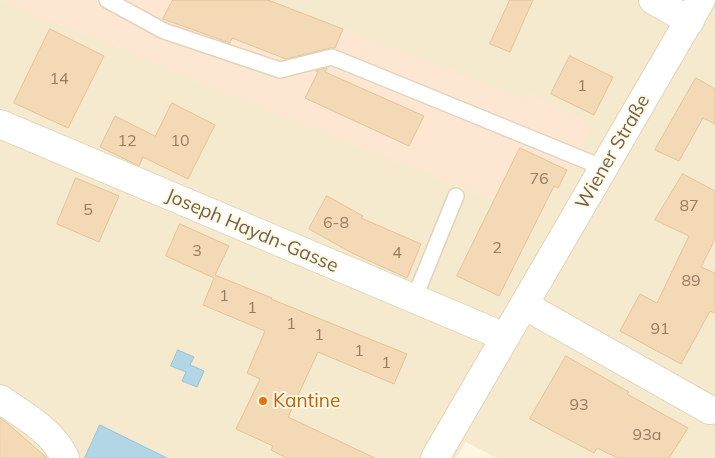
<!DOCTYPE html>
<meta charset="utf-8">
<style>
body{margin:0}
canvas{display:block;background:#fdf7df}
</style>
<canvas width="715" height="458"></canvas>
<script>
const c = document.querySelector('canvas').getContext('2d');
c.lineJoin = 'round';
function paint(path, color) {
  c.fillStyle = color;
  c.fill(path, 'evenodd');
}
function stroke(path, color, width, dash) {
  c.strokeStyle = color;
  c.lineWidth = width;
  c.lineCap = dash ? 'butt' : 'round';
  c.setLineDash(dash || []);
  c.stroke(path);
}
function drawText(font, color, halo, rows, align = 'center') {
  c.font = font + ' Mulish,sans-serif';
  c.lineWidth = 4;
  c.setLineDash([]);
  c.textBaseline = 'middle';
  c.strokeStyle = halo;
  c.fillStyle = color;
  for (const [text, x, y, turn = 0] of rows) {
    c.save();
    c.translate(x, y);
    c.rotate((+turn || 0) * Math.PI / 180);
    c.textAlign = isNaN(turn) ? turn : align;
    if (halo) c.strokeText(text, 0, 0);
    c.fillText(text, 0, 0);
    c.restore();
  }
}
const residential = new Path2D(`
 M 0,0 L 715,0 L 715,458 L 497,458 L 466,442 L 456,458 L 0,458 Z`);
const commercial = new Path2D(`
 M 1,0 L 268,0 L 528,100 L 532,93 L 593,126 L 567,170 L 558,188 L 554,186 L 537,220 L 494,200 L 235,98 L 98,39 L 38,17 Z`);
const water = new Path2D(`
 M 178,350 L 194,357 L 190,365 L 204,371 L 197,387 L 182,381 L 186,372 L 171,366 Z
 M 100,425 L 167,458 L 85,458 Z`);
const building = new Path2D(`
 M 173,0 L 268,0 L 343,29 L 335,48 L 330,48 L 286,59 L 232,38 L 230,43 L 163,19 Z
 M 510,0 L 533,0 L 510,52 L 490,44 Z
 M 50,29 L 104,56 L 68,128 L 14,103 Z
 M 570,56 L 613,77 L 594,115 L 551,94 Z
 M 327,68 L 325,72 L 424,116 L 409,146 L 305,98 L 318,72 L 316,71 Z
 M 696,78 L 715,89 L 715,124 L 703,118 L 679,161 L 655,150 Z
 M 172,103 L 215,125 L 188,179 L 143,157 L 139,166 L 100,147 L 115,116 L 155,136 Z
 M 520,148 L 567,170 L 558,188 L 554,186 L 499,296 L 457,276 Z
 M 683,174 L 715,191 L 715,239 L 701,267 L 715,273 L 715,313 L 710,311 L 681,364 L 620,331 L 640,294 L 657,303 L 689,236 L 655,220 Z
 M 76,178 L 119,196 L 99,242 L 57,224 Z
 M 327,196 L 363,216 L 361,218 L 421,244 L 407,278 L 352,253 L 309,229 Z
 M 180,224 L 229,246 L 215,275 L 272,298 L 271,299 L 407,354 L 394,384 L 318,352 L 288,417 L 375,458 L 287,458 L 271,450 L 273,446 L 236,429 L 260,379 L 247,373 L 265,331 L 203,305 L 214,278 L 166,256 Z
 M 566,356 L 629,392 L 627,394 L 688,428 L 669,458 L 618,458 L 597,448 L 594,453 L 530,419 Z
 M 0,418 L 7,423 L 47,458 L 0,458 Z`);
const lane = new Path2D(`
 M 107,0 L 164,31 L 280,70 L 332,57 L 604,168
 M 414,299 L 456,196`);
const street = new Path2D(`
 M 0,124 L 505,337
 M 524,305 L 710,410
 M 0,399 C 24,416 52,430 65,458`);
const secondary = new Path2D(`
 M 653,0 L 690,21
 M 435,458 L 701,0`);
const markers = [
 [263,401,5,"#e8710a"]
];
const numberNames = [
 ["14",59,79],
 ["1",582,86],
 ["12",127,141],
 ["10",180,141],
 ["76",539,179],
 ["87",689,206],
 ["5",88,210],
 ["6-8",336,223],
 ["2",497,248],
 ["3",197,251],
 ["4",397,253],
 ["89",691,281],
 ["1",224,296],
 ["1",252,308],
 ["1",291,324],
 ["91",660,329],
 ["1",319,335],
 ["1",359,351],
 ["1",386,363],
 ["93",579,405],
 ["93a",647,435]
];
const streetNames = [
 ["Wiener Straße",613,152,-60],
 ["Joseph Haydn-Gasse",252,231,23]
];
const foodNames = [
 ["Kantine",273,401]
];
paint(residential, '#f5eacd');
paint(commercial, '#fee7d2');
paint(water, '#b3d6e7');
stroke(water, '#99c3d9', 1);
paint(building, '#f3d9b6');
stroke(building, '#e6c395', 1);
stroke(lane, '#e1d4bb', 18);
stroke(street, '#e1d4bb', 30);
stroke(secondary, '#e3d3b6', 30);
stroke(lane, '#fff', 15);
stroke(street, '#fff', 28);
stroke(secondary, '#fff', 28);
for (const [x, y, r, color] of markers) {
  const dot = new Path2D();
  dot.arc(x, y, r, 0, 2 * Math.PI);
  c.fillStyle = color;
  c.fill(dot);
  stroke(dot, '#fffae6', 2);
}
drawText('16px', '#947e62', null, numberNames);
drawText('19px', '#745f46', '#fffae6', streetNames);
drawText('19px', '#c56008', '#fffae6', foodNames, 'left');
</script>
